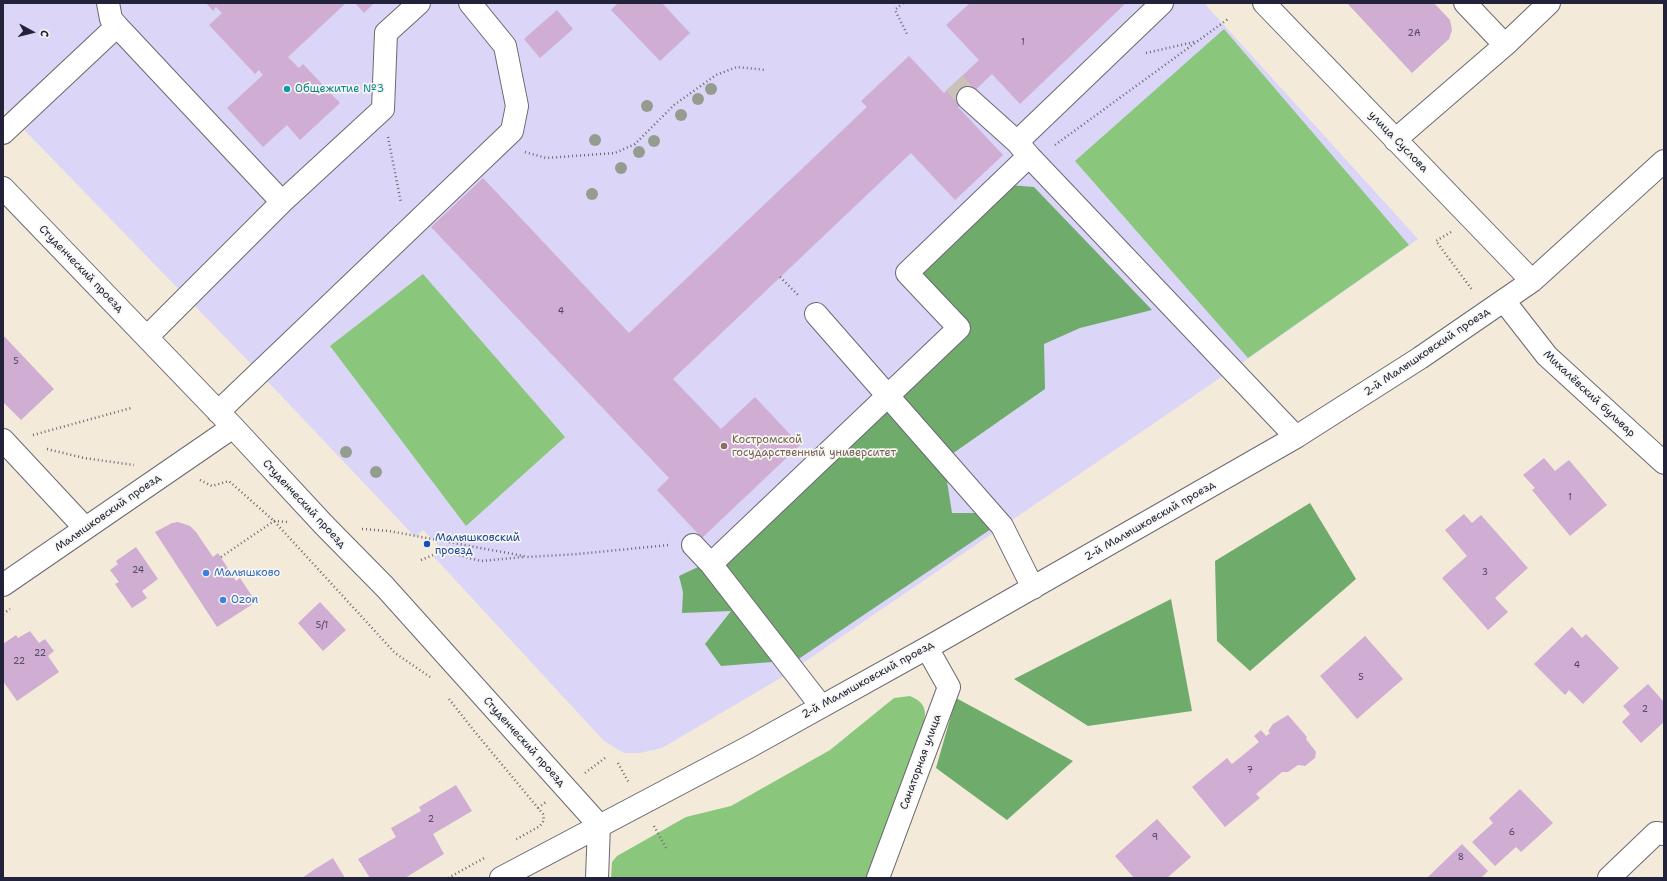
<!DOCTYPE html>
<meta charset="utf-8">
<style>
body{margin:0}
#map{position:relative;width:1667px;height:881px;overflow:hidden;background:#f4ead9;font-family:"Shantell Sans",sans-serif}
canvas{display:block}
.frame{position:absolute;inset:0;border:4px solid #22223b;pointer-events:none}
.north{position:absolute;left:12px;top:12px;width:40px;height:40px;-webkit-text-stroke:3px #f6f6f2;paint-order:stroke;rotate:97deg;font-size:11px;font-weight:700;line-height:16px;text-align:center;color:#22223b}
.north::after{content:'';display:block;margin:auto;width:14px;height:18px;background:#22223b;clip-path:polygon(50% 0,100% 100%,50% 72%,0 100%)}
</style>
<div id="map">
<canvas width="1667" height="881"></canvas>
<div class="frame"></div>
<div class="north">С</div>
</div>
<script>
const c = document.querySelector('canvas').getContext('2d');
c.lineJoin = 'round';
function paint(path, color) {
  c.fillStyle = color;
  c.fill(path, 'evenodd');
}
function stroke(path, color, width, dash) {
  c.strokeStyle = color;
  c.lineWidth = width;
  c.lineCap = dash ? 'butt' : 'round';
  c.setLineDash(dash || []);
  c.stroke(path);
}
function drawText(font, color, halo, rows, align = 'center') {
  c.font = font + ' "Shantell Sans",sans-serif';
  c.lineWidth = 3.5;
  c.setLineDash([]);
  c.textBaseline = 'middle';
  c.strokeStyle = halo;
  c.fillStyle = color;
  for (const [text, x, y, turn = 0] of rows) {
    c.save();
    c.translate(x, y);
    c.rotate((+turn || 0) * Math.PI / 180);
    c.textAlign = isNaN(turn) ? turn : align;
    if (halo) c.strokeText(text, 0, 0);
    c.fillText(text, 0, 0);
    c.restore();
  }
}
const built = new Path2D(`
 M 3,3 L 1204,3 L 1418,239 L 1245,361 L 784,676 L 662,748 L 640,753 L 624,753 L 604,741 L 434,557 L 442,549 L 423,530 L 415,537 L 252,365 L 3,108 Z`);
const green = new Path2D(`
 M 1224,29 L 1409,245 L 1248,358 L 1075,161 Z
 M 423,274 L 565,437 L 466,526 L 330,346 Z
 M 910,696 C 928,704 926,712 923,730 L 869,878 L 611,878 L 612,862 L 617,856 L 686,817 L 731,806 L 830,750 L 894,698 Z`);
const forest = new Path2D(`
 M 1010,185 L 1034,187 L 1152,310 L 1080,328 L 1044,344 L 1045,389 L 952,454 L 946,475 L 952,513 L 991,513 L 994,527 L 797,660 L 721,666 L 705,644 L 731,611 L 682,613 L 683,592 L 679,576 L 698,567 L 716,563 L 963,330 L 915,274 Z
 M 1310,503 L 1356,579 L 1250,671 L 1217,641 L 1215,561 Z
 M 1171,599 L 1192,711 L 1088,726 L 1014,679 Z
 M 956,698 L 1073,761 L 1007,820 L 936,768 Z`);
const building = new Path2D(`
 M 206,3 L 346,3 L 288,57 L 299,68 L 303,64 L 340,103 L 300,140 L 287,125 L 263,147 L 227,108 L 263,75 L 259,70 L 255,74 L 209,25 L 222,13 L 216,7 L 213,11 Z
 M 355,3 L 374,3 L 364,13 Z
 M 618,3 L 662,3 L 690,33 L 660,61 L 611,10 Z
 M 970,3 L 1126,3 L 1020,104 L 992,74 L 958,107 L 1003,155 L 955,200 L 911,153 L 673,379 L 721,429 L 755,397 L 800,445 L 702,538 L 657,490 L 669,478 L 431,227 L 483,178 L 629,333 L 867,107 L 861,101 L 909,56 L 944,93 L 979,60 L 946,25 Z
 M 1347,3 L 1434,3 L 1450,20 L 1452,30 L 1449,39 L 1412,73 Z
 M 557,10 L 573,29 L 540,58 L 524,39 Z
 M 3,335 L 54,389 L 21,420 L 3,402 Z
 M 1544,458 L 1555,471 L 1569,460 L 1607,505 L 1570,536 L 1532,490 L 1535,488 L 1523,475 Z
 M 1464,514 L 1472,523 L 1481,515 L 1528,568 L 1495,598 L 1508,612 L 1488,630 L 1442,578 L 1467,556 L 1445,530 Z
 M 178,522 L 190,526 L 196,532 L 213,557 L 218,553 L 236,581 L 240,578 L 256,602 L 217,627 L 155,532 L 172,523 Z
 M 136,547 L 158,579 L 142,591 L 147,598 L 132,608 L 115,584 L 119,582 L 110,570 L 118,564 L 116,561 Z
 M 320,602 L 346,630 L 323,651 L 298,623 Z
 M 1572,627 L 1582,638 L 1586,634 L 1619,668 L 1583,704 L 1569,690 L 1565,695 L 1534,664 Z
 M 30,631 L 39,643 L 45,639 L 54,651 L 48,656 L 59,672 L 17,701 L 3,681 L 3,644 L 16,635 L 18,638 Z
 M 1365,636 L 1403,679 L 1357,719 L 1320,676 Z
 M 1648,684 L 1664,702 L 1664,722 L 1641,743 L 1622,722 L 1630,714 L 1623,706 Z
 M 1288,715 L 1307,737 L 1306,739 L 1316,752 L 1315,758 L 1305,766 L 1298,765 L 1288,772 L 1282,772 L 1256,794 L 1260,798 L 1225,827 L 1192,787 L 1227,758 L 1232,764 L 1259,742 L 1254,736 L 1261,730 L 1266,736 L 1270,733 L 1268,731 L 1273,724 Z
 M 456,785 L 472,811 L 433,834 L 444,854 L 405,878 L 370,878 L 358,859 L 396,837 L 391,828 L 421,811 L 419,807 Z
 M 1520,789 L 1553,823 L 1521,852 L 1516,847 L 1495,866 L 1472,842 L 1493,823 L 1489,818 Z
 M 1157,819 L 1191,857 L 1167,878 L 1134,878 L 1115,856 Z
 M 1462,844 L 1488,871 L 1481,878 L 1427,878 Z
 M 333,858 L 345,878 L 302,878 L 315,869 Z`);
const minorTunnel = new Path2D(`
 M 954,83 L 968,98`);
const path = new Path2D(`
 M 903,3 L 895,10 L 907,34
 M 1146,53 L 1194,42
 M 388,137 L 401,203
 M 1055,145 L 1228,19
 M 525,152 L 546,158 L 615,153 L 635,144 L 674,105 L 716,75 L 737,67 L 766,70
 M 1451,232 L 1436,241 L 1473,291
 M 780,277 L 799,296
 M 33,435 L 131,408
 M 47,449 L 84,458 L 134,465
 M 200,480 L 212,486 L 229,481 L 274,521 L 395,653 L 430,677
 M 362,529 L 389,531 L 529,557 L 578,554 L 669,545
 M 221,557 L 274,521 L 288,522
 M 421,560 L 443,551 L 481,561 L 524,557
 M 3,614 L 10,609
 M 449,699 L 475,732 L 543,814 L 544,820 L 540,826 L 515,840
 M 618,763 L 629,783
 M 585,773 L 605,758
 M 538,808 L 546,802
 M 654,826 L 666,848
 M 448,878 L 486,857`);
const minor = new Path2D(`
 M 1264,3 L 1532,281
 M 1465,3 L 1505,45
 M 117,26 L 282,202
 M 968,98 L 1017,142 L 1162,3
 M 3,133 L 117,26 L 111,19 L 108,3
 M 1395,140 L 1505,45 L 1549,3
 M 1029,156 L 1296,437
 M 3,188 L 233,427 L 324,525 L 385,587 L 599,825
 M 1504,301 L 1547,356 L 1664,463
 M 816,314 L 1002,526 L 1033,588
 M 147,337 L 282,202 L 383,109 L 386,33 L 419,3
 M 218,412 L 512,131 L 517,106 L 505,46 L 470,3
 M 3,440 L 85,528
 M 693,545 L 711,564 L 959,328 L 907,273 L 1029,156 L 1017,142
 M 711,564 L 821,706
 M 3,585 L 233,427
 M 501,878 L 747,748 L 927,648 L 1296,437 L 1420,358 L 1532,281 L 1664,161
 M 597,878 L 599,825
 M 878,878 L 949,687 L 927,648
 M 1609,878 L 1656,833 L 1664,834`);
const trees = [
 [711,89],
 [698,99],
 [647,106],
 [681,115],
 [595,140],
 [654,141],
 [639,152],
 [621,168],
 [592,194],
 [346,452],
 [376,472]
];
const markers = [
 [287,89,4,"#0f9aa8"],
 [724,446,4,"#8d6e63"],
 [427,544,4,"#1a4fb4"],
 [206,573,4,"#3f7fe0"],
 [223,600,4,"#3f7fe0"]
];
const numberNames = [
 ["2А",1414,34],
 ["1",1023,43],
 ["4",561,312],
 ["5",16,362],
 ["1",1570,498],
 ["24",138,571],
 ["3",1485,573],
 ["5/1",322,626],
 ["22",40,654],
 ["22",19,662],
 ["4",1577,666],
 ["5",1361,678],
 ["2",1645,710],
 ["7",1250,771],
 ["2",431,820],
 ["6",1512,833],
 ["9",1155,838],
 ["8",1461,858]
];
const cultureNames = [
 ["Общежитие №3",295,89]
];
const streetNames = [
 ["улица Суслова",1398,142,46],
 ["Студенческий проезд",81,269,46],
 ["2-й Малышковский проезд",1427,352,-34],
 ["Михалёвский бульвар",1589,394,43],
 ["Студенческий проезд",304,504,47],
 ["Малышковский проезд",108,513,-35],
 ["2-й Малышковский проезд",1150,521,-30],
 ["2-й Малышковский проезд",868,680,-29],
 ["Студенческий проезд",524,742,48],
 ["Санаторная улица",921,762,-70]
];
const educationNames = [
 ["Костромской",732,440],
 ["государственный университет",732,453]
];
const transitNames = [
 ["Малышковский",435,538],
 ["проезд",435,551]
];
const shopNames = [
 ["Малышково",214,573],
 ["Ozon",231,600]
];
paint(built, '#dbd6f7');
paint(green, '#8ac77c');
paint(forest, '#6fac6c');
paint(building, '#d0add2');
stroke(minorTunnel, '#cac2b9', 22, [22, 11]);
stroke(minor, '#6c6872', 24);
stroke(path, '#6c6872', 2.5, [1, 3]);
stroke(minor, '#fff', 22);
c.fillStyle = '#949c8f';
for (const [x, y] of trees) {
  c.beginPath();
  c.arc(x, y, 6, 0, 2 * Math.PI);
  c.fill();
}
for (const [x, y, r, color] of markers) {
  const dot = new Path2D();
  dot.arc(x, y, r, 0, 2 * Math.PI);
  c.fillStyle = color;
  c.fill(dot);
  stroke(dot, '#f6f6f2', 1.5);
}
drawText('9px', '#4e4561', null, numberNames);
drawText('11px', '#0d838f', '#f6f6f2', cultureNames, 'left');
drawText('11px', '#22223b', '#f6f6f2', streetNames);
drawText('11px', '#785e54', '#f6f6f2', educationNames, 'left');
drawText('11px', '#164399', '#f6f6f2', transitNames, 'left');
drawText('11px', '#366cbe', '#f6f6f2', shopNames, 'left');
</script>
